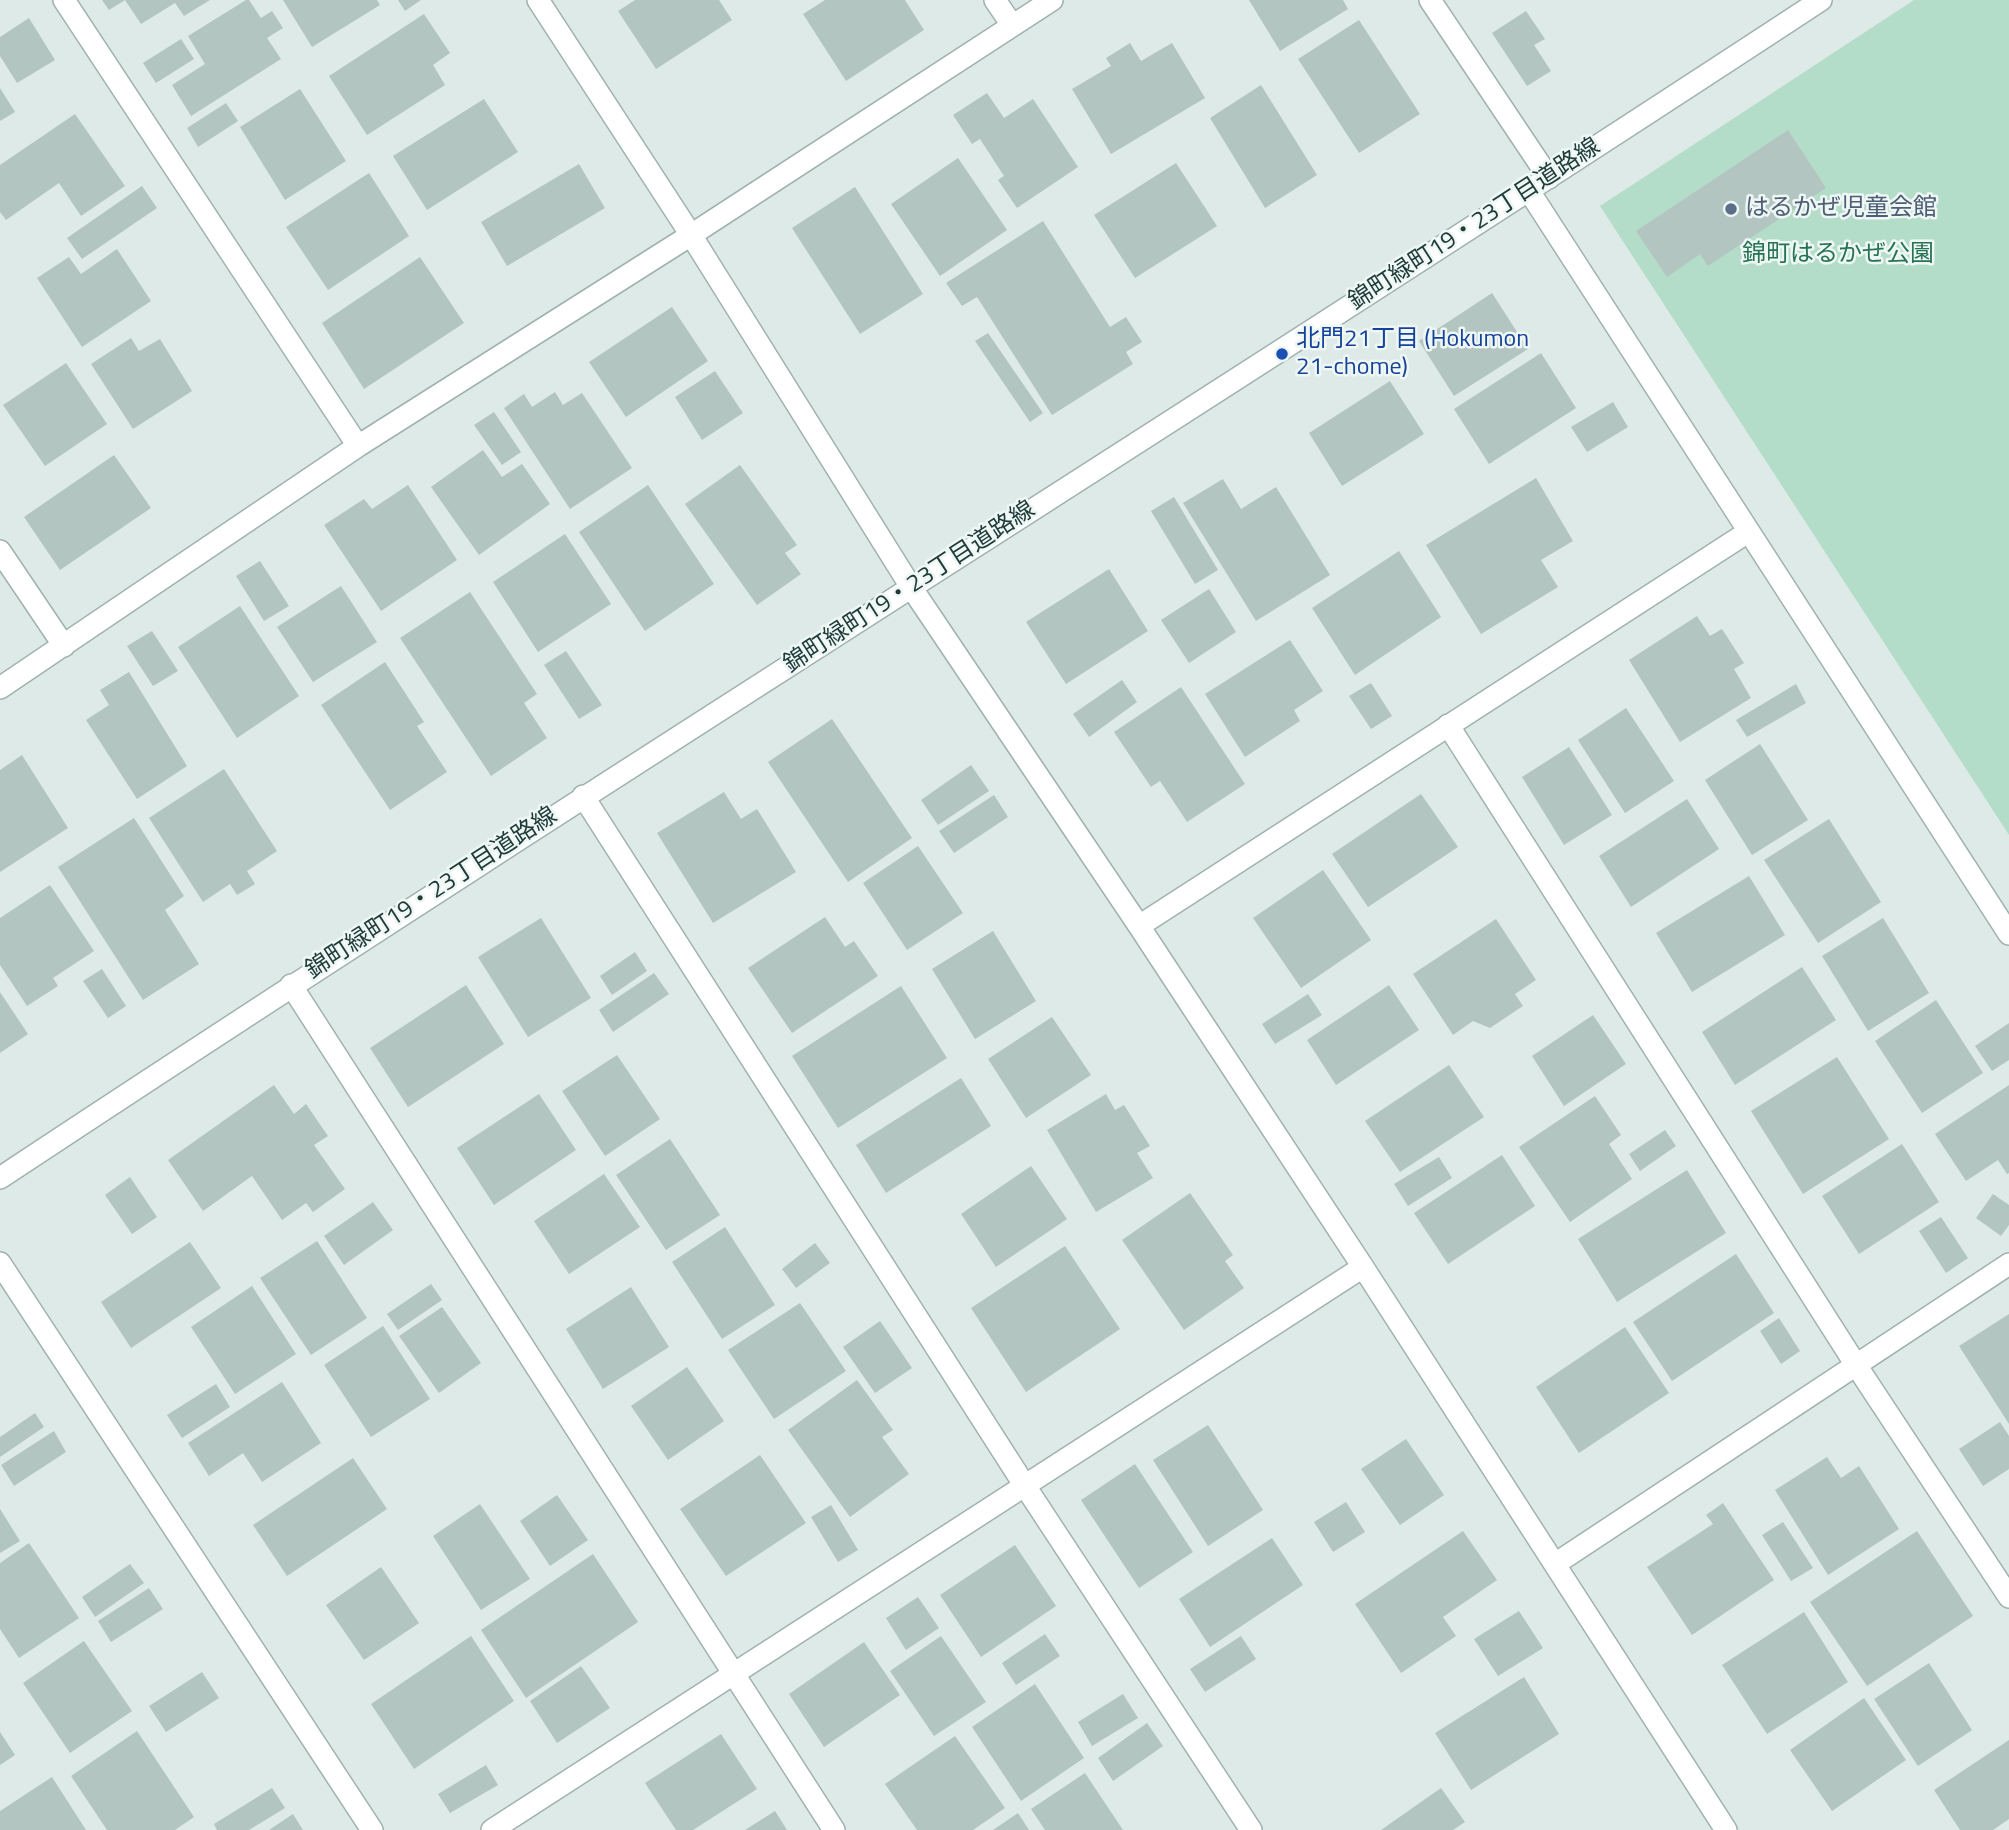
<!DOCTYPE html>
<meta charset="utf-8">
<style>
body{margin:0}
canvas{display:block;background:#ddeae7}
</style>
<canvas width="2009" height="1830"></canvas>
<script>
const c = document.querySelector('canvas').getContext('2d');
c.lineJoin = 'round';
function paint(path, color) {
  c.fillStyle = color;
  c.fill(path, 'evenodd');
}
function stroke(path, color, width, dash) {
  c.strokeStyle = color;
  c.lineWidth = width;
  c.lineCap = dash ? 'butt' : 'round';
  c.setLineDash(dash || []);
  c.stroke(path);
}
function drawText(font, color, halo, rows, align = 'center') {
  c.font = font + ' "Titillium Web","Noto Sans JP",sans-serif';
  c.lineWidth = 5;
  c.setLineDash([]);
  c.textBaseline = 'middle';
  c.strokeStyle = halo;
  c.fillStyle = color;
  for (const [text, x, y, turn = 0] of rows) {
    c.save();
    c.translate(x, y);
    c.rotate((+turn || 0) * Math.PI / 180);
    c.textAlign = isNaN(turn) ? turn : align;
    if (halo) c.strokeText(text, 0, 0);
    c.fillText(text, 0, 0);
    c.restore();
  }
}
const green = new Path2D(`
 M 1914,0 L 2009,0 L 2009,835 L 1600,206 Z`);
const building = new Path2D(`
 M 102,0 L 125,0 L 109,10 Z
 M 125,0 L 210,0 L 184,16 L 175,3 L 141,24 Z
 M 246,0 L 249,0 L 261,18 L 272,11 L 283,28 L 267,38 L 281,59 L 191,116 L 172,85 L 205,64 L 188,36 Z
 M 283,0 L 377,0 L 380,5 L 312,47 Z
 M 398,0 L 421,0 L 405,11 Z
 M 635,0 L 719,0 L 732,20 L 656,69 L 618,11 Z
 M 825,0 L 905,0 L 924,30 L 846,81 L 803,14 Z
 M 1249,0 L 1343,0 L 1348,9 L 1280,51 Z
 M 1526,11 L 1545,39 L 1534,45 L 1551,71 L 1527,86 L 1492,33 Z
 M 424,14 L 450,53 L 433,65 L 445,85 L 367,135 L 329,76 Z
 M 29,18 L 55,60 L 17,83 L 0,56 L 0,37 Z
 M 1359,20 L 1420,114 L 1359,153 L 1298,59 Z
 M 181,39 L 194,59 L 156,83 L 143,63 Z
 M 1130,43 L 1141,61 L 1172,43 L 1205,98 L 1111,154 L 1072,89 L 1111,66 L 1106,58 Z
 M 1261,85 L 1317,175 L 1265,208 L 1210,118 Z
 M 0,88 L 15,112 L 0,121 Z
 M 300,89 L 346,161 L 285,200 L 240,127 Z
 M 987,93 L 1004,118 L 1033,99 L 1078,167 L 1017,208 L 998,180 L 1004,176 L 980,139 L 972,144 L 953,115 Z
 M 484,99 L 518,152 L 427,210 L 393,156 Z
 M 226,103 L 238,121 L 198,147 L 187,128 Z
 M 75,114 L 125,186 L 81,216 L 59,183 L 6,220 L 0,212 L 0,165 Z
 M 1788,130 L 1826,188 L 1708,266 L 1700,254 L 1667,277 L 1636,231 Z
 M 958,158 L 1007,230 L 940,276 L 891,204 Z
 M 1176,163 L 1217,226 L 1135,278 L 1094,215 Z
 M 579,164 L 605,208 L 507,266 L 481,222 Z
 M 369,173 L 409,236 L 328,290 L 286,227 Z
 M 142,186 L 157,208 L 82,259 L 67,238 Z
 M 855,187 L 923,294 L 860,334 L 792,228 Z
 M 1043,221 L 1110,327 L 1126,317 L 1142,342 L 1126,352 L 1133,364 L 1052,415 L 977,297 L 962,306 L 946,283 Z
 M 117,249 L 151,301 L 82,347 L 37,278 L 69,257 L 81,274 Z
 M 420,257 L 464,323 L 364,389 L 322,323 Z
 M 1492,293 L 1528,349 L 1454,396 L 1419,341 Z
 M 672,307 L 708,361 L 626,417 L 589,362 Z
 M 988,333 L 1043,413 L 1030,422 L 975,341 Z
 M 131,338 L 139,351 L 160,339 L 192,391 L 133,429 L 91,364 Z
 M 1541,353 L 1576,408 L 1489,464 L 1454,409 Z
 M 66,363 L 107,424 L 45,466 L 3,405 Z
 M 715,371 L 743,413 L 702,440 L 675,397 Z
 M 1390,381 L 1424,434 L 1342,486 L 1309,433 Z
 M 555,392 L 563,405 L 582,393 L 632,468 L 570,509 L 504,408 L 524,394 L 532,407 Z
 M 1613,402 L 1628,427 L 1587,452 L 1571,427 Z
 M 494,412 L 521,452 L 502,465 L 474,425 Z
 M 483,450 L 502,477 L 522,464 L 550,504 L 479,555 L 431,487 Z
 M 114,455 L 151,508 L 60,570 L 24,517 Z
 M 740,465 L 797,545 L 785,553 L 801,574 L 757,605 L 685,504 Z
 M 1536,478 L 1573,541 L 1541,560 L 1558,587 L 1481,634 L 1426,545 Z
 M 1223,479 L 1241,509 L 1276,487 L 1330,575 L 1256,621 L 1183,503 Z
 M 408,485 L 457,560 L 381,611 L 324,525 L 364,499 L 372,509 Z
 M 648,485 L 714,584 L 645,631 L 579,532 Z
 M 1174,497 L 1218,570 L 1195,584 L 1151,511 Z
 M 565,534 L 611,604 L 538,652 L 493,582 Z
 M 1399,551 L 1441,617 L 1355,675 L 1312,608 Z
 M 260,561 L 289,606 L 264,621 L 236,576 Z
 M 1109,569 L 1148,631 L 1066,684 L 1026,622 Z
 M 341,586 L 377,642 L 313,682 L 277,627 Z
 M 1209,589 L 1236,632 L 1189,663 L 1161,620 Z
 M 470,592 L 537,694 L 524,703 L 547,738 L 491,776 L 400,638 Z
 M 240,606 L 299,696 L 237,738 L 178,647 Z
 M 1697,616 L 1710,636 L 1722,629 L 1744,663 L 1734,669 L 1751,698 L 1680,742 L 1629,660 Z
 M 152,631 L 178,671 L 153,686 L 127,646 Z
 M 1290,640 L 1323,691 L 1294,710 L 1300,721 L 1245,757 L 1205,694 Z
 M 566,651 L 602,705 L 579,719 L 544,665 Z
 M 385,662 L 424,722 L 417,726 L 447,772 L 390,810 L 321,705 Z
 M 129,672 L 187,766 L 137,799 L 86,720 L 109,705 L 100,690 Z
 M 1122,680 L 1137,702 L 1089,737 L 1073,714 Z
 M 1371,683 L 1392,716 L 1371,729 L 1349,696 Z
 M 1796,684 L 1806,703 L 1747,737 L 1736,720 Z
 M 1181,687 L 1245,784 L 1187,822 L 1160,781 L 1151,787 L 1114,732 Z
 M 1626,708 L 1674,781 L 1625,813 L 1578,740 Z
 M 832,719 L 912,838 L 848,882 L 768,762 Z
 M 1760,744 L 1808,820 L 1752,855 L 1705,780 Z
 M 1569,747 L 1612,815 L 1564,845 L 1522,777 Z
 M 22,755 L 68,828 L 0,872 L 0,770 Z
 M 971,765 L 989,791 L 938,825 L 921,800 Z
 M 224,769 L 277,851 L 247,871 L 255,884 L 237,895 L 230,884 L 203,902 L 149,818 Z
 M 724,792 L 741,819 L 757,809 L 796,872 L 713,923 L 657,833 Z
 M 1421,794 L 1458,847 L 1368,907 L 1332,854 Z
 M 994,795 L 1008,817 L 954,853 L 939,831 Z
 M 1687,799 L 1719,849 L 1631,907 L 1599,856 Z
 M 134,818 L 184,896 L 165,910 L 199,964 L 143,1000 L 58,867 Z
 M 1829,819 L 1881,902 L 1818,943 L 1764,860 Z
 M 918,846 L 963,913 L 907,950 L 863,883 Z
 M 1323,870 L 1371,940 L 1301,988 L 1253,918 Z
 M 1749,876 L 1785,935 L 1692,992 L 1656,933 Z
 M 50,885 L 94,951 L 53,978 L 58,986 L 27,1006 L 0,965 L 0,918 Z
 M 825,917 L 845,947 L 854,941 L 878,976 L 792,1033 L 748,968 Z
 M 541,918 L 591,998 L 528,1037 L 478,957 Z
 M 1883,918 L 1929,993 L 1868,1031 L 1822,956 Z
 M 1496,919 L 1536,980 L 1515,994 L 1523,1006 L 1490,1028 L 1473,1021 L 1453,1035 L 1413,974 Z
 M 993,931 L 1036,1001 L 975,1039 L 932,969 Z
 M 635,952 L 647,971 L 612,995 L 600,976 Z
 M 1802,967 L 1836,1020 L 1735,1085 L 1702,1032 Z
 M 102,969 L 126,1006 L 108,1018 L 83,981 Z
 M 654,973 L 669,994 L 613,1032 L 599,1010 Z
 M 466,985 L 504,1044 L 408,1107 L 370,1048 Z
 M 1389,985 L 1419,1030 L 1336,1085 L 1307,1040 Z
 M 901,986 L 947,1058 L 838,1128 L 792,1056 Z
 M 0,992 L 28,1034 L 0,1053 Z
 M 1308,994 L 1322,1015 L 1275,1044 L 1262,1024 Z
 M 1936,1000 L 1983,1073 L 1922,1113 L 1875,1041 Z
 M 1593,1015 L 1626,1064 L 1564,1106 L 1532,1056 Z
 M 1052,1017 L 1091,1075 L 1026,1118 L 988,1059 Z
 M 2009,1023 L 2009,1060 L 1992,1071 L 1975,1046 Z
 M 617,1055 L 660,1119 L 605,1156 L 562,1091 Z
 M 1837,1057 L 1889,1139 L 1803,1194 L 1751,1111 Z
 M 1449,1065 L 1484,1117 L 1400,1172 L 1365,1121 Z
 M 961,1078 L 991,1126 L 886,1193 L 856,1145 Z
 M 274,1085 L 294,1114 L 306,1104 L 328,1136 L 314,1145 L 345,1189 L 313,1212 L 306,1203 L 282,1220 L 252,1176 L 203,1211 L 168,1160 Z
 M 2009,1085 L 2009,1173 L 2007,1174 L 1998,1160 L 1966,1181 L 1935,1134 Z
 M 539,1094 L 576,1150 L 494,1205 L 457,1148 Z
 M 1106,1094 L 1115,1110 L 1124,1105 L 1150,1146 L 1137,1153 L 1153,1178 L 1096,1212 L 1047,1130 Z
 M 1595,1096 L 1621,1135 L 1609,1144 L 1632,1179 L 1570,1222 L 1519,1147 Z
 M 1665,1130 L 1676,1146 L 1640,1171 L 1629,1154 Z
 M 670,1139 L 720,1215 L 666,1250 L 616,1175 Z
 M 1902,1144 L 1939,1202 L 1859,1254 L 1822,1196 Z
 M 1502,1155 L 1535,1206 L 1448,1264 L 1414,1213 Z
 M 1439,1157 L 1452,1178 L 1408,1206 L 1394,1184 Z
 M 1031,1166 L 1067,1219 L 996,1267 L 961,1214 Z
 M 1687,1170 L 1726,1233 L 1617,1302 L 1578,1239 Z
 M 604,1174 L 640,1227 L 569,1274 L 534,1221 Z
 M 130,1177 L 157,1217 L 132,1234 L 105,1195 Z
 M 1190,1193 L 1233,1255 L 1225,1261 L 1244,1288 L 1184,1330 L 1122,1240 Z
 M 1993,1194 L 2009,1205 L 2009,1225 L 2001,1236 L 1976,1218 Z
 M 373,1202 L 393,1230 L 344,1265 L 324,1236 Z
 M 1941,1217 L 1968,1258 L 1946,1273 L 1919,1231 Z
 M 725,1227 L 775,1305 L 722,1339 L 672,1262 Z
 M 317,1241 L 367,1318 L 311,1355 L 260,1278 Z
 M 190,1242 L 221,1288 L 131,1348 L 101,1302 Z
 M 815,1243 L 830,1263 L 796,1288 L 782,1269 Z
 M 1065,1246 L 1120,1329 L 1026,1392 L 971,1308 Z
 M 1736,1254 L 1774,1313 L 1672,1381 L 1633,1322 Z
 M 431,1284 L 442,1300 L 398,1330 L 387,1314 Z
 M 252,1286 L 296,1354 L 235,1394 L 191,1327 Z
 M 631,1287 L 669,1347 L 603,1389 L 566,1329 Z
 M 800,1303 L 846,1371 L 774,1419 L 728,1350 Z
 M 442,1307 L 481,1363 L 439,1393 L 399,1336 Z
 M 2009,1314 L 2009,1424 L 1959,1346 Z
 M 1779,1318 L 1800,1351 L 1781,1364 L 1760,1331 Z
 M 880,1321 L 912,1368 L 875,1393 L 843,1347 Z
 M 383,1326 L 430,1399 L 371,1437 L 324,1365 Z
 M 1625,1327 L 1669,1393 L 1579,1453 L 1536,1387 Z
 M 687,1367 L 724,1421 L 668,1460 L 631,1406 Z
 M 857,1380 L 893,1430 L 882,1437 L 909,1474 L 850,1517 L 788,1430 Z
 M 282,1382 L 321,1443 L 262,1482 L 243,1453 L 209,1476 L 188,1443 Z
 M 216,1384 L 230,1407 L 182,1438 L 167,1415 Z
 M 35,1413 L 44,1427 L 0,1457 L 0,1437 Z
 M 2000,1422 L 2009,1436 L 2009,1469 L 1983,1486 L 1959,1449 Z
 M 1208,1425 L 1263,1510 L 1208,1546 L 1153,1460 Z
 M 54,1431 L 66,1452 L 14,1486 L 1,1465 Z
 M 1406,1439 L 1444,1495 L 1400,1525 L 1361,1469 Z
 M 760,1455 L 806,1523 L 726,1576 L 680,1509 Z
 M 1827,1457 L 1841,1478 L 1859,1466 L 1899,1529 L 1828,1575 L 1775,1490 Z
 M 353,1458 L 387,1509 L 287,1576 L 253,1525 Z
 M 1135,1464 L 1193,1552 L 1139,1588 L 1081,1500 Z
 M 557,1495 L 588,1540 L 550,1566 L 520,1521 Z
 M 1346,1502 L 1365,1532 L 1333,1552 L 1314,1522 Z
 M 1723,1503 L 1774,1580 L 1692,1635 L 1647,1567 L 1713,1524 L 1706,1515 Z
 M 480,1504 L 530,1579 L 481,1610 L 433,1536 Z
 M 831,1505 L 858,1550 L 838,1562 L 811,1517 Z
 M 0,1509 L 20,1541 L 0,1553 Z
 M 1783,1522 L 1813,1568 L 1791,1581 L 1762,1535 Z
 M 1463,1531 L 1497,1580 L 1443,1617 L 1456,1636 L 1401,1673 L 1355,1604 Z
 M 1917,1531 L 1973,1616 L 1867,1686 L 1810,1602 Z
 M 1272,1538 L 1303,1585 L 1210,1647 L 1179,1599 Z
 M 29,1543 L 79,1618 L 19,1658 L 0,1629 L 0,1563 Z
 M 1015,1545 L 1056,1606 L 981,1657 L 940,1595 Z
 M 593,1554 L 638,1622 L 526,1698 L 481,1630 Z
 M 130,1564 L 144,1583 L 95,1617 L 82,1597 Z
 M 381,1567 L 419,1623 L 364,1660 L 326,1605 Z
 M 149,1588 L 163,1609 L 111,1642 L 98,1621 Z
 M 918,1597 L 939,1628 L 906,1650 L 886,1618 Z
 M 1519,1611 L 1543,1648 L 1498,1676 L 1474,1639 Z
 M 1804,1612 L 1848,1682 L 1767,1734 L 1722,1665 Z
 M 1045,1634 L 1060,1656 L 1016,1685 L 1002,1663 Z
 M 471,1636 L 514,1701 L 414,1769 L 371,1704 Z
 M 941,1636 L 986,1702 L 934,1736 L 890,1671 Z
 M 1241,1636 L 1256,1659 L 1205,1692 L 1190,1669 Z
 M 84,1641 L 132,1711 L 70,1753 L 23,1683 Z
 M 864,1642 L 900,1695 L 824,1747 L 789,1694 Z
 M 1929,1663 L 1972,1730 L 1918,1766 L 1874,1699 Z
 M 581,1666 L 610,1708 L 557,1743 L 530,1701 Z
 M 202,1672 L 219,1698 L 166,1732 L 149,1706 Z
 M 1524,1677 L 1559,1734 L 1471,1790 L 1435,1733 Z
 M 1035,1684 L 1084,1758 L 1021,1801 L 972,1727 Z
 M 1123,1694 L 1138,1718 L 1092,1746 L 1078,1722 Z
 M 1864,1698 L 1906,1760 L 1832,1811 L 1790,1750 Z
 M 1147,1723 L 1163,1746 L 1113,1781 L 1098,1758 Z
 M 137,1731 L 194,1817 L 175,1830 L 107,1830 L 71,1776 Z
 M 0,1732 L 15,1755 L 0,1765 Z
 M 721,1734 L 757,1789 L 693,1830 L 676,1830 L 645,1783 Z
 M 955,1736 L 1005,1808 L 973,1830 L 917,1830 L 885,1784 Z
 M 2009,1740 L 2009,1819 L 1993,1830 L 1960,1830 L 1934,1790 Z
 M 486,1765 L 498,1785 L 450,1813 L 438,1794 Z
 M 1085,1773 L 1123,1830 L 1045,1830 L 1031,1809 Z
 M 52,1777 L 86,1830 L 0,1830 L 0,1811 Z
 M 272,1788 L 285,1808 L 249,1830 L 217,1830 L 214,1824 Z
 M 1441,1788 L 1465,1822 L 1453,1830 L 1381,1830 Z
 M 775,1811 L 787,1830 L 745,1830 Z
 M 1018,1813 L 1029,1830 L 993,1830 Z
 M 293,1814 L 303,1830 L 269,1830 Z`);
const street = new Path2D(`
 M 64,0 L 358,446
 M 538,0 L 691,235 L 911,587 L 1139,926 L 1363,1267 L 1726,1830
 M 995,0 L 1012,25
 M 1430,0 L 1549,178
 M 1529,191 L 2009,934
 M 0,551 L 64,646
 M 0,688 L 358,446 L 691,235 L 1052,0
 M 1448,725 L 1856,1365 L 2009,1597
 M 583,796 L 1025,1486 L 1251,1830
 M 1139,926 L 1748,532
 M 291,985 L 834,1830
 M 0,1178 C 603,779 1217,397 1821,0
 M 0,1263 L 372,1830
 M 1555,1564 L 2009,1264
 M 492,1830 L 1363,1267`);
const markers = [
 [1731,209,7,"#5c6f8a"],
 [1282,354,7,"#1a4fb4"]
];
const serviceNames = [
 ["はるかぜ児童会館",1745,209]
];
const streetNames = [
 ["錦町緑町19・23丁目道路線",1475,225,-33],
 ["錦町緑町19・23丁目道路線",910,588,-33],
 ["錦町緑町19・23丁目道路線",432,894,-33]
];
const parkNames = [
 ["錦町はるかぜ公園",1838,255]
];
const transitNames = [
 ["北門21丁目 (Hokumon",1296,340],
 ["21-chome)",1296,368]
];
paint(green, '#b4ddc9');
paint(building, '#b3c5c1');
stroke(street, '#a0b2af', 24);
stroke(street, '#fff', 21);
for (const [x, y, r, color] of markers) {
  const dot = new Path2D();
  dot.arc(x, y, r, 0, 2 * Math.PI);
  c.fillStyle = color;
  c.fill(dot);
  stroke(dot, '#eef7f4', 2.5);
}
drawText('24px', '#4e5e75', '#eef7f4', serviceNames, 'left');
drawText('24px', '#1e3a39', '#eef7f4', streetNames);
drawText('24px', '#267356', '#eef7f4', parkNames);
drawText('24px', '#164399', '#eef7f4', transitNames, 'left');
</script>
